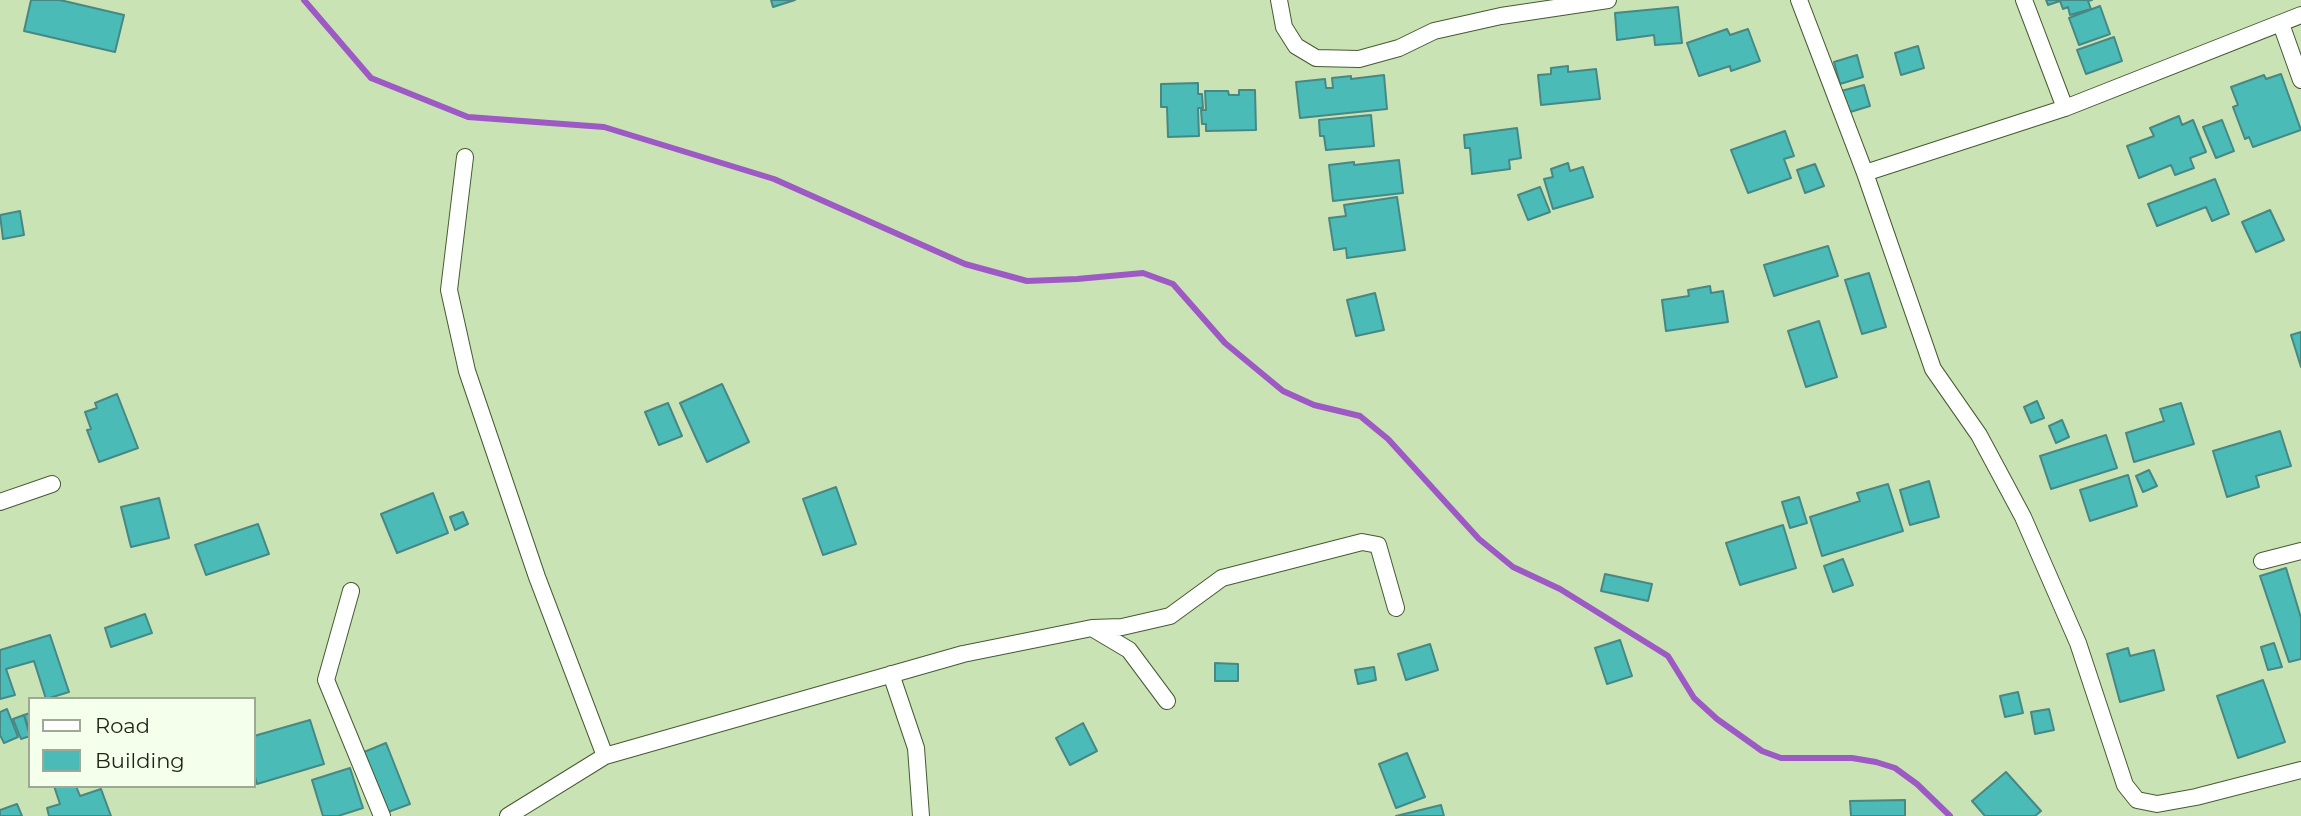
<!DOCTYPE html>
<style>
body{margin:0}
#map{position:relative;width:2301px;height:816px;overflow:hidden;background:#cae3b5;font-family:Montserrat,sans-serif}
canvas{display:block}
.legend{position:absolute;left:28px;top:697px;width:228px;height:91px;box-sizing:border-box;background:#f4ffec;border:2px solid #9ea896;margin:0;padding:9px 12px;list-style:none;font-size:21px;color:#1c2514}
.legend li{display:flex;align-items:center;gap:14px;height:35px}
.legend b{width:35px;border:2px solid #9ea896}
</style>
<div id="map">
<canvas width="2301" height="816"></canvas>
<ul class="legend">
<li><b style="height:9px;background:#fff"></b>Road</li>
<li><b style="height:19px;background:#4abbb6"></b>Building</li>
</ul>
</div>
<script>
const c = document.querySelector('canvas').getContext('2d');
c.lineJoin = 'round';
function stroke(path, color, width, dash) {
  c.strokeStyle = color;
  c.lineWidth = width;
  c.lineCap = dash ? 'butt' : 'round';
  c.setLineDash(dash || []);
  c.stroke(path);
}
function paint(path, color) {
  c.fillStyle = color;
  c.fill(path, 'evenodd');
}
const stream = new Path2D(`
 M 304,0 L 371,78 L 468,117 L 604,127 L 774,179 L 965,264 L 1027,281 L 1077,279 L 1143,273 L 1173,284 L 1225,343 L 1283,391 L 1314,405 L 1360,416 L 1388,439 L 1479,539 L 1513,567 L 1560,589 L 1668,656 L 1694,698 L 1717,719 L 1762,751 L 1781,758 L 1852,758 L 1876,762 L 1895,768 L 1917,784 L 1950,816`);
const building = new Path2D(`
 M 31,0 L 60,0 L 124,15 L 115,52 L 24,31 Z
 M 771,0 L 795,0 L 773,7 Z
 M 2046,0 L 2092,0 L 2088,1 L 2091,9 L 2070,15 L 2068,7 L 2063,9 L 2060,1 L 2048,5 Z
 M 2100,6 L 2110,34 L 2079,45 L 2069,18 Z
 M 1678,7 L 1682,43 L 1655,45 L 1654,35 L 1617,40 L 1615,13 Z
 M 1727,29 L 1730,35 L 1748,29 L 1760,61 L 1731,71 L 1730,66 L 1699,76 L 1687,43 Z
 M 2114,37 L 2122,61 L 2086,74 L 2077,50 Z
 M 1918,46 L 1924,68 L 1901,75 L 1895,53 Z
 M 1857,55 L 1863,77 L 1840,84 L 1834,62 Z
 M 1568,66 L 1568,72 L 1596,69 L 1600,99 L 1541,105 L 1538,75 L 1551,74 L 1551,68 Z
 M 2281,74 L 2301,130 L 2253,147 L 2249,137 L 2245,139 L 2233,107 L 2238,105 L 2231,87 L 2264,75 L 2266,79 Z
 M 1384,75 L 1387,109 L 1300,118 L 1296,82 L 1325,79 L 1326,88 L 1333,88 L 1332,78 L 1351,76 L 1351,79 Z
 M 1198,83 L 1198,94 L 1202,94 L 1203,108 L 1198,108 L 1199,136 L 1168,137 L 1167,107 L 1161,107 L 1161,84 Z
 M 1864,85 L 1870,106 L 1847,113 L 1841,91 Z
 M 1239,90 L 1255,90 L 1256,130 L 1206,131 L 1206,124 L 1202,124 L 1201,110 L 1206,110 L 1205,91 L 1228,91 L 1229,95 L 1239,95 Z
 M 1371,115 L 1374,146 L 1326,150 L 1324,136 L 1320,136 L 1319,120 Z
 M 2179,116 L 2182,125 L 2193,120 L 2206,152 L 2190,158 L 2194,168 L 2175,175 L 2171,165 L 2139,178 L 2127,146 L 2154,136 L 2150,128 Z
 M 2222,120 L 2234,151 L 2216,158 L 2203,127 Z
 M 1517,128 L 1521,158 L 1509,160 L 1510,169 L 1472,174 L 1470,148 L 1465,148 L 1464,135 Z
 M 1785,131 L 1794,156 L 1784,159 L 1791,178 L 1748,193 L 1731,150 Z
 M 1399,160 L 1403,193 L 1333,201 L 1329,165 L 1354,162 L 1354,165 Z
 M 1568,163 L 1570,171 L 1583,167 L 1593,197 L 1553,209 L 1544,179 L 1553,177 L 1551,169 Z
 M 1815,164 L 1824,186 L 1805,193 L 1797,170 Z
 M 2215,179 L 2229,214 L 2212,221 L 2206,207 L 2157,226 L 2148,204 Z
 M 1540,187 L 1550,212 L 1528,220 L 1518,195 Z
 M 1397,197 L 1405,250 L 1347,258 L 1346,248 L 1334,250 L 1329,218 L 1346,216 L 1344,205 Z
 M 2270,210 L 2284,240 L 2256,252 L 2242,222 Z
 M 20,211 L 24,235 L 3,239 L 0,215 Z
 M 1828,246 L 1838,276 L 1774,296 L 1764,265 Z
 M 1869,273 L 1886,327 L 1862,334 L 1845,280 Z
 M 1710,286 L 1711,293 L 1723,291 L 1728,322 L 1666,331 L 1662,300 L 1689,296 L 1688,290 Z
 M 1375,293 L 1384,330 L 1356,336 L 1347,300 Z
 M 1819,321 L 1837,377 L 1806,387 L 1788,331 Z
 M 2301,332 L 2301,367 L 2291,335 Z
 M 722,384 L 749,442 L 707,462 L 680,403 Z
 M 117,394 L 138,448 L 99,462 L 87,430 L 91,429 L 85,412 L 97,408 L 95,403 Z
 M 2037,401 L 2044,418 L 2031,423 L 2024,407 Z
 M 668,403 L 682,436 L 659,445 L 645,412 Z
 M 2181,403 L 2194,444 L 2134,462 L 2126,433 L 2164,421 L 2160,409 Z
 M 2062,420 L 2069,437 L 2056,443 L 2049,426 Z
 M 2280,431 L 2291,466 L 2256,476 L 2259,487 L 2227,497 L 2213,451 Z
 M 2106,435 L 2117,468 L 2051,489 L 2040,456 Z
 M 2149,470 L 2157,486 L 2143,492 L 2136,476 Z
 M 2128,475 L 2137,506 L 2090,521 L 2080,490 Z
 M 1929,481 L 1939,517 L 1910,525 L 1900,490 Z
 M 1888,484 L 1903,531 L 1822,556 L 1810,517 L 1860,501 L 1857,493 Z
 M 836,487 L 856,544 L 823,555 L 803,499 Z
 M 433,493 L 448,533 L 397,553 L 381,514 Z
 M 1799,497 L 1807,523 L 1790,528 L 1782,502 Z
 M 159,498 L 169,538 L 131,547 L 121,507 Z
 M 463,512 L 468,524 L 455,530 L 450,517 Z
 M 258,524 L 269,554 L 206,575 L 195,545 Z
 M 1783,525 L 1796,568 L 1740,585 L 1726,543 Z
 M 1843,559 L 1853,585 L 1833,592 L 1824,566 Z
 M 2286,568 L 2301,618 L 2301,659 L 2289,662 L 2260,576 Z
 M 1605,574 L 1652,584 L 1648,601 L 1601,591 Z
 M 145,614 L 152,633 L 111,647 L 105,628 Z
 M 50,635 L 69,692 L 46,699 L 34,661 L 6,669 L 15,695 L 0,699 L 0,650 Z
 M 1620,640 L 1632,676 L 1607,684 L 1595,648 Z
 M 2274,643 L 2282,667 L 2268,670 L 2261,647 Z
 M 1430,644 L 1438,670 L 1406,680 L 1398,654 Z
 M 2128,648 L 2130,656 L 2154,650 L 2164,690 L 2120,702 L 2107,654 Z
 M 1215,663 L 1238,664 L 1238,681 L 1215,681 Z
 M 1374,667 L 1376,680 L 1358,684 L 1355,670 Z
 M 2263,680 L 2285,742 L 2238,758 L 2217,696 Z
 M 2018,692 L 2023,713 L 2005,717 L 2000,696 Z
 M 7,709 L 18,737 L 4,743 L 0,735 L 0,712 Z
 M 2049,709 L 2054,730 L 2035,734 L 2031,712 Z
 M 30,713 L 30,728 L 29,729 L 24,715 Z
 M 24,715 L 30,736 L 21,739 L 13,719 Z
 M 310,720 L 324,764 L 257,784 L 254,773 L 254,736 Z
 M 1083,723 L 1097,751 L 1070,765 L 1056,738 Z
 M 386,743 L 410,804 L 388,812 L 364,752 Z
 M 1407,753 L 1425,797 L 1396,808 L 1379,764 Z
 M 350,768 L 363,808 L 338,816 L 323,816 L 312,780 Z
 M 2006,772 L 2041,811 L 2035,816 L 1985,816 L 1972,801 Z
 M 54,786 L 76,786 L 80,796 L 101,789 L 111,816 L 49,816 L 47,808 L 60,804 Z
 M 1905,800 L 1905,816 L 1851,816 L 1850,801 Z
 M 17,804 L 22,816 L 0,816 L 0,810 Z
 M 1441,805 L 1444,816 L 1396,816 Z`);
const minor = new Path2D(`
 M 1279,0 L 1284,27 L 1296,46 L 1316,58 L 1359,59 L 1399,48 L 1434,31 L 1501,16 L 1608,0
 M 1799,0 L 1865,173 L 1933,369 L 1979,435 L 2023,517 L 2078,643 L 2125,785 L 2137,800 L 2157,804 L 2196,797 L 2301,770
 M 2024,0 L 2065,108
 M 2281,24 L 2301,80
 M 465,157 L 449,290 L 467,371 L 537,577 L 605,756
 M 1865,173 L 2065,108 L 2301,15
 M 0,502 L 52,484
 M 2262,561 L 2301,551
 M 351,591 L 326,680 L 382,816
 M 1092,628 L 1129,650 L 1167,701
 M 891,674 L 916,748 L 921,816
 M 508,816 L 605,756 L 963,654 L 1092,628 L 1122,627 L 1170,616 L 1222,578 L 1362,542 L 1378,545 L 1396,608`);
stroke(stream, '#9d5ac5', 6);
paint(building, '#4abbb6');
stroke(building, '#478885', 2);
stroke(minor, '#455a32', 18);
stroke(minor, '#fff', 16);
</script>
